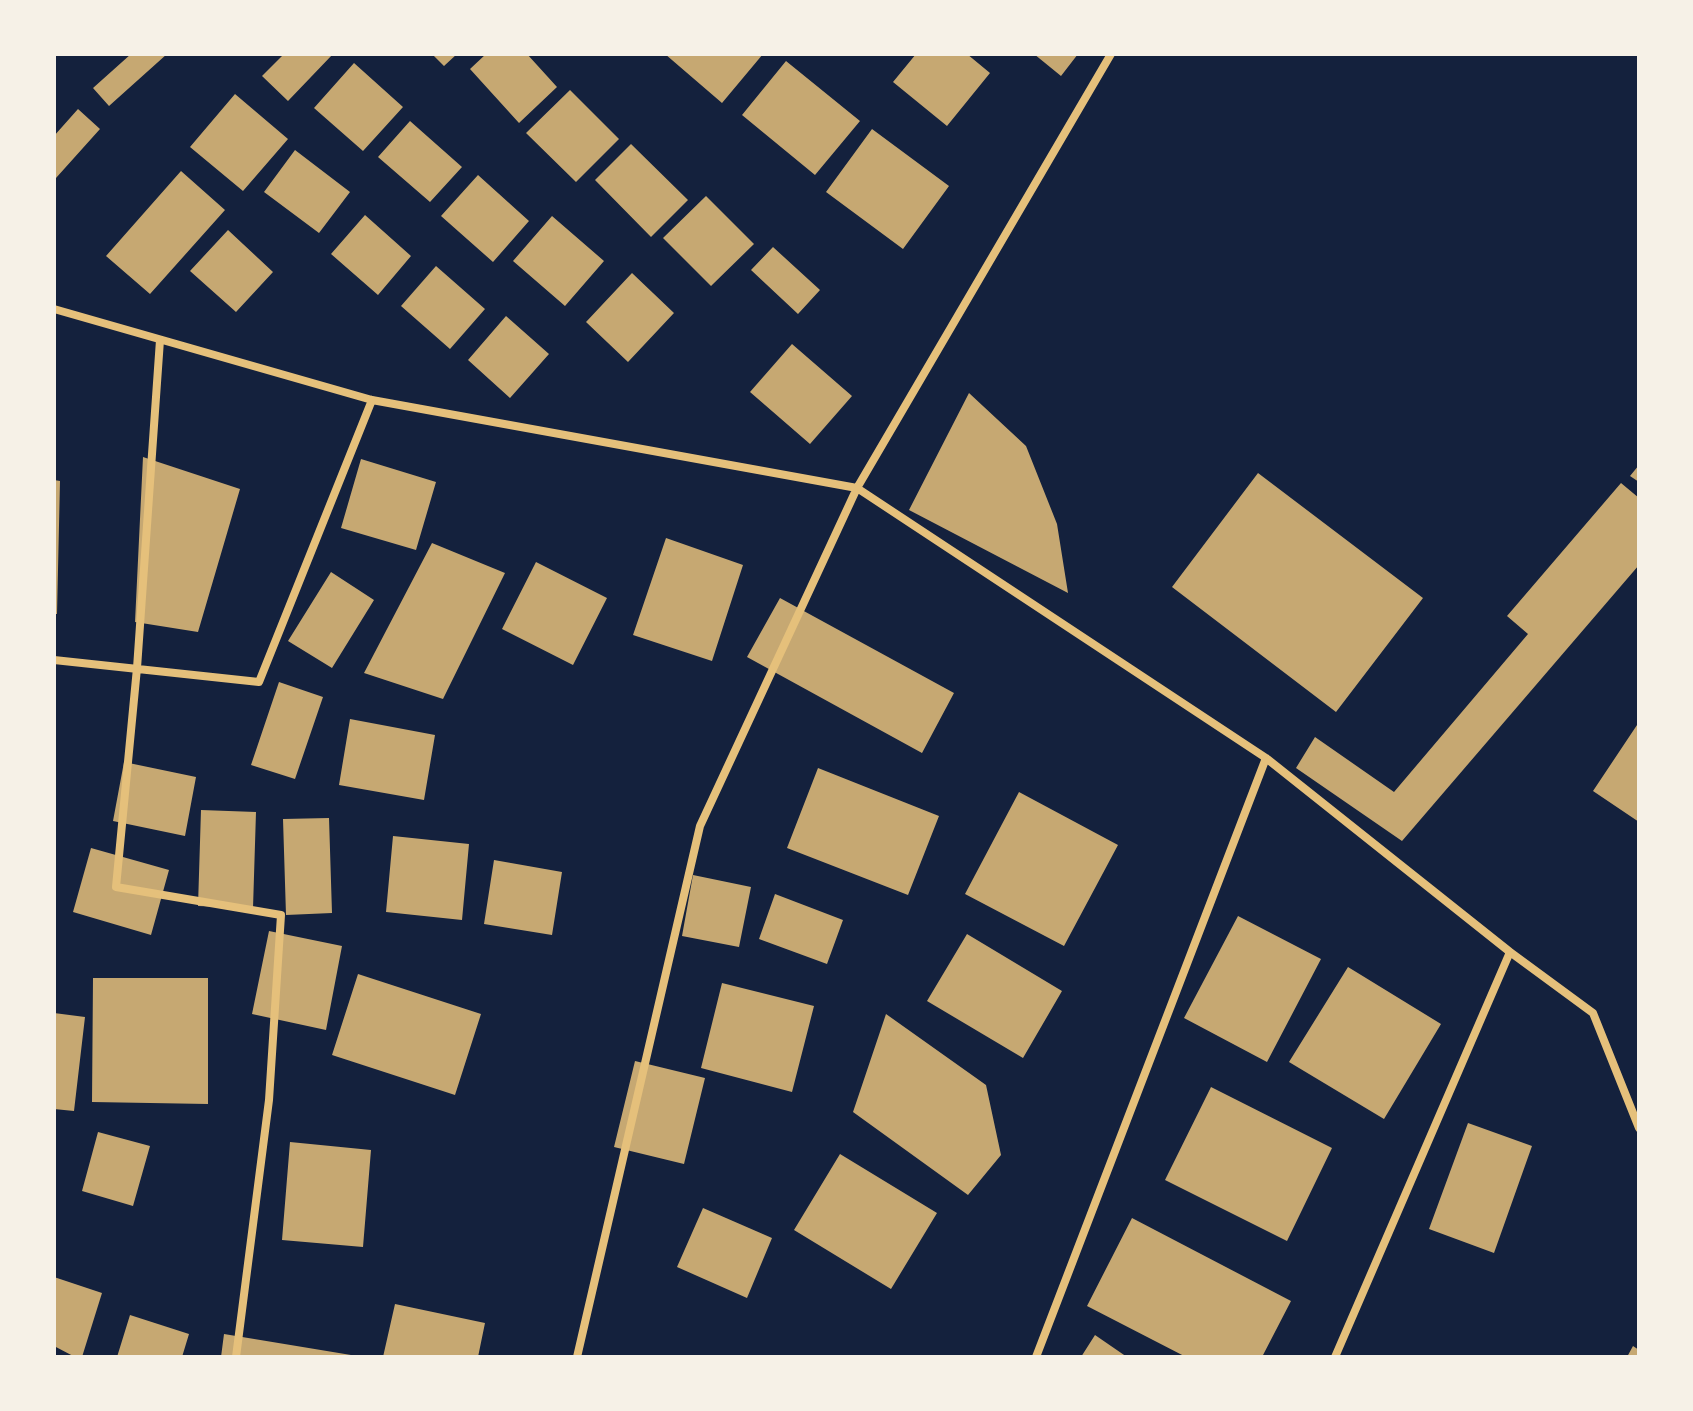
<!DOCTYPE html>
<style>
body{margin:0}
#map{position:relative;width:1693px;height:1411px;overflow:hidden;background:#14213d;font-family:"DM Sans",sans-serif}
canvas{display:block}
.frame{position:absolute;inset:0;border:56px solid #f6f1e7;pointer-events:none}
</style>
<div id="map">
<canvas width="1693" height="1411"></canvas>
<div class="frame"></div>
</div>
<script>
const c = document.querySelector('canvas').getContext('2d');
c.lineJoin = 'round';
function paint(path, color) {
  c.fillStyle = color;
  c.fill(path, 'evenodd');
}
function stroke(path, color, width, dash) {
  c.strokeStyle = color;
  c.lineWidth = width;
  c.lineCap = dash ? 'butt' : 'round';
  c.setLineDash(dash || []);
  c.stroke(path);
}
const building = new Path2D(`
 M 131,54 L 167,54 L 109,106 L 93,88 Z
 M 284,54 L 333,54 L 288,101 L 262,76 Z
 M 432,54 L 457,54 L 444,66 Z
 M 486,54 L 527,54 L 557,87 L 519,123 L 470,69 Z
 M 665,54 L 763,54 L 722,103 Z
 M 916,54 L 967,54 L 990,73 L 947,126 L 893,82 Z
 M 1034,54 L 1078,54 L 1061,76 Z
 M 786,61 L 860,121 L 815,175 L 742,115 Z
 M 354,63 L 403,107 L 363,151 L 314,108 Z
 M 570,90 L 619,139 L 576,182 L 526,133 Z
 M 235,94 L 288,139 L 243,191 L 190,147 Z
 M 78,109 L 100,129 L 56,178 L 54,136 Z
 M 410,121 L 462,167 L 430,202 L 378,157 Z
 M 872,129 L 949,186 L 903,249 L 826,192 Z
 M 631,144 L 688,200 L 651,237 L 595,180 Z
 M 295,150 L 350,192 L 319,233 L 264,192 Z
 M 181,171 L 225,210 L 150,294 L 106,256 Z
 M 478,175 L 529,221 L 493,262 L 441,216 Z
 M 706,196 L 754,244 L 711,286 L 663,238 Z
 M 365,215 L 411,256 L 378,295 L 331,254 Z
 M 552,216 L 604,261 L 565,306 L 513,261 Z
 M 228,230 L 273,272 L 236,312 L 190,271 Z
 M 773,247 L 820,290 L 798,314 L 751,270 Z
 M 436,266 L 485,309 L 450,349 L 401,306 Z
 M 632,273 L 674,313 L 628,362 L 586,322 Z
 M 506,316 L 549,354 L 510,398 L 468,360 Z
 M 792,344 L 852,396 L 810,444 L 750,392 Z
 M 969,393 L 1026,446 L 1057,524 L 1068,593 L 909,510 Z
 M 143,457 L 240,489 L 198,632 L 135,622 Z
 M 361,459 L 436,482 L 416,550 L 341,528 Z
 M 1639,465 L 1639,482 L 1630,476 Z
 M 1258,473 L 1423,598 L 1336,712 L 1172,587 Z
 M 54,480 L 60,481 L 57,614 L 54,614 Z
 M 1621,483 L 1639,498 L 1639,565 L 1402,841 L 1296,768 L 1315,737 L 1394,792 L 1528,634 L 1507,616 Z
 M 666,538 L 743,565 L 712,661 L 633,635 Z
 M 432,543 L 505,573 L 443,699 L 364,673 Z
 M 536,562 L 607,598 L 573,665 L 502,629 Z
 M 331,572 L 374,600 L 332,668 L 288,641 Z
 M 780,598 L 954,693 L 922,753 L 747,657 Z
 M 279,682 L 323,697 L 295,779 L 251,765 Z
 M 350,719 L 435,735 L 424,800 L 339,785 Z
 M 1639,722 L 1639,822 L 1593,791 Z
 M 124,762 L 196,777 L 185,836 L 113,821 Z
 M 818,768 L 939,816 L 908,895 L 787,848 Z
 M 1019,792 L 1118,845 L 1064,946 L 965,894 Z
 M 201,810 L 256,812 L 253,908 L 198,906 Z
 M 329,818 L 332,913 L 286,915 L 283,819 Z
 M 393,836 L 469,844 L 462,920 L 386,912 Z
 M 91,848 L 169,870 L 151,935 L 73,912 Z
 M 494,860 L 562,872 L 552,935 L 484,924 Z
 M 693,875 L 751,887 L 739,947 L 682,936 Z
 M 775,894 L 843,920 L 827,964 L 759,939 Z
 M 1238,916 L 1321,959 L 1267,1062 L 1184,1018 Z
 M 269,931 L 342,946 L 326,1030 L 252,1014 Z
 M 967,934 L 1062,991 L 1023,1058 L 927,1001 Z
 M 1348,967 L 1441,1024 L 1384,1119 L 1289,1062 Z
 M 358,974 L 481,1014 L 455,1095 L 332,1055 Z
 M 93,978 L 208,978 L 208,1104 L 92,1102 Z
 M 722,983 L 814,1006 L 792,1092 L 701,1068 Z
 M 54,1013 L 85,1017 L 74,1111 L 54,1109 Z
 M 886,1014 L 986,1085 L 1001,1155 L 968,1195 L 853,1112 Z
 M 635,1061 L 705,1078 L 684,1164 L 614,1147 Z
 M 1211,1087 L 1332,1148 L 1287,1241 L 1165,1180 Z
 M 1468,1123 L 1532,1146 L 1494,1253 L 1429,1229 Z
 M 98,1132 L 150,1146 L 133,1206 L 82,1191 Z
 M 290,1142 L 371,1150 L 363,1247 L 282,1240 Z
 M 840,1154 L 937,1213 L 891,1289 L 794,1230 Z
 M 703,1208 L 772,1238 L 747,1298 L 677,1267 Z
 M 1132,1218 L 1291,1301 L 1262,1357 L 1186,1357 L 1087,1306 Z
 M 54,1277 L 102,1293 L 82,1357 L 75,1357 L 54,1346 Z
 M 395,1304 L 485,1323 L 478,1357 L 383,1357 Z
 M 130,1315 L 189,1334 L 182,1357 L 117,1357 Z
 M 224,1334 L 351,1355 L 350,1357 L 221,1357 Z
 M 1095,1335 L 1127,1357 L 1081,1357 Z
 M 1633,1346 L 1639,1350 L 1639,1357 L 1627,1357 Z`);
const minor = new Path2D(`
 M 54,309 L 372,400 L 857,488 L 1266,758 L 1510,952 L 1593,1013 L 1639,1128
 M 160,340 L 137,668 L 116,887 L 281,915 L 269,1100 L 236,1357
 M 54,660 L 259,682 L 372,400
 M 577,1357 L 700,826 L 857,488 L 1111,54
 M 1036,1357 L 1266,758
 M 1335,1357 L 1510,952`);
paint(building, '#c6a872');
stroke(minor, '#e5c07b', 8);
</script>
